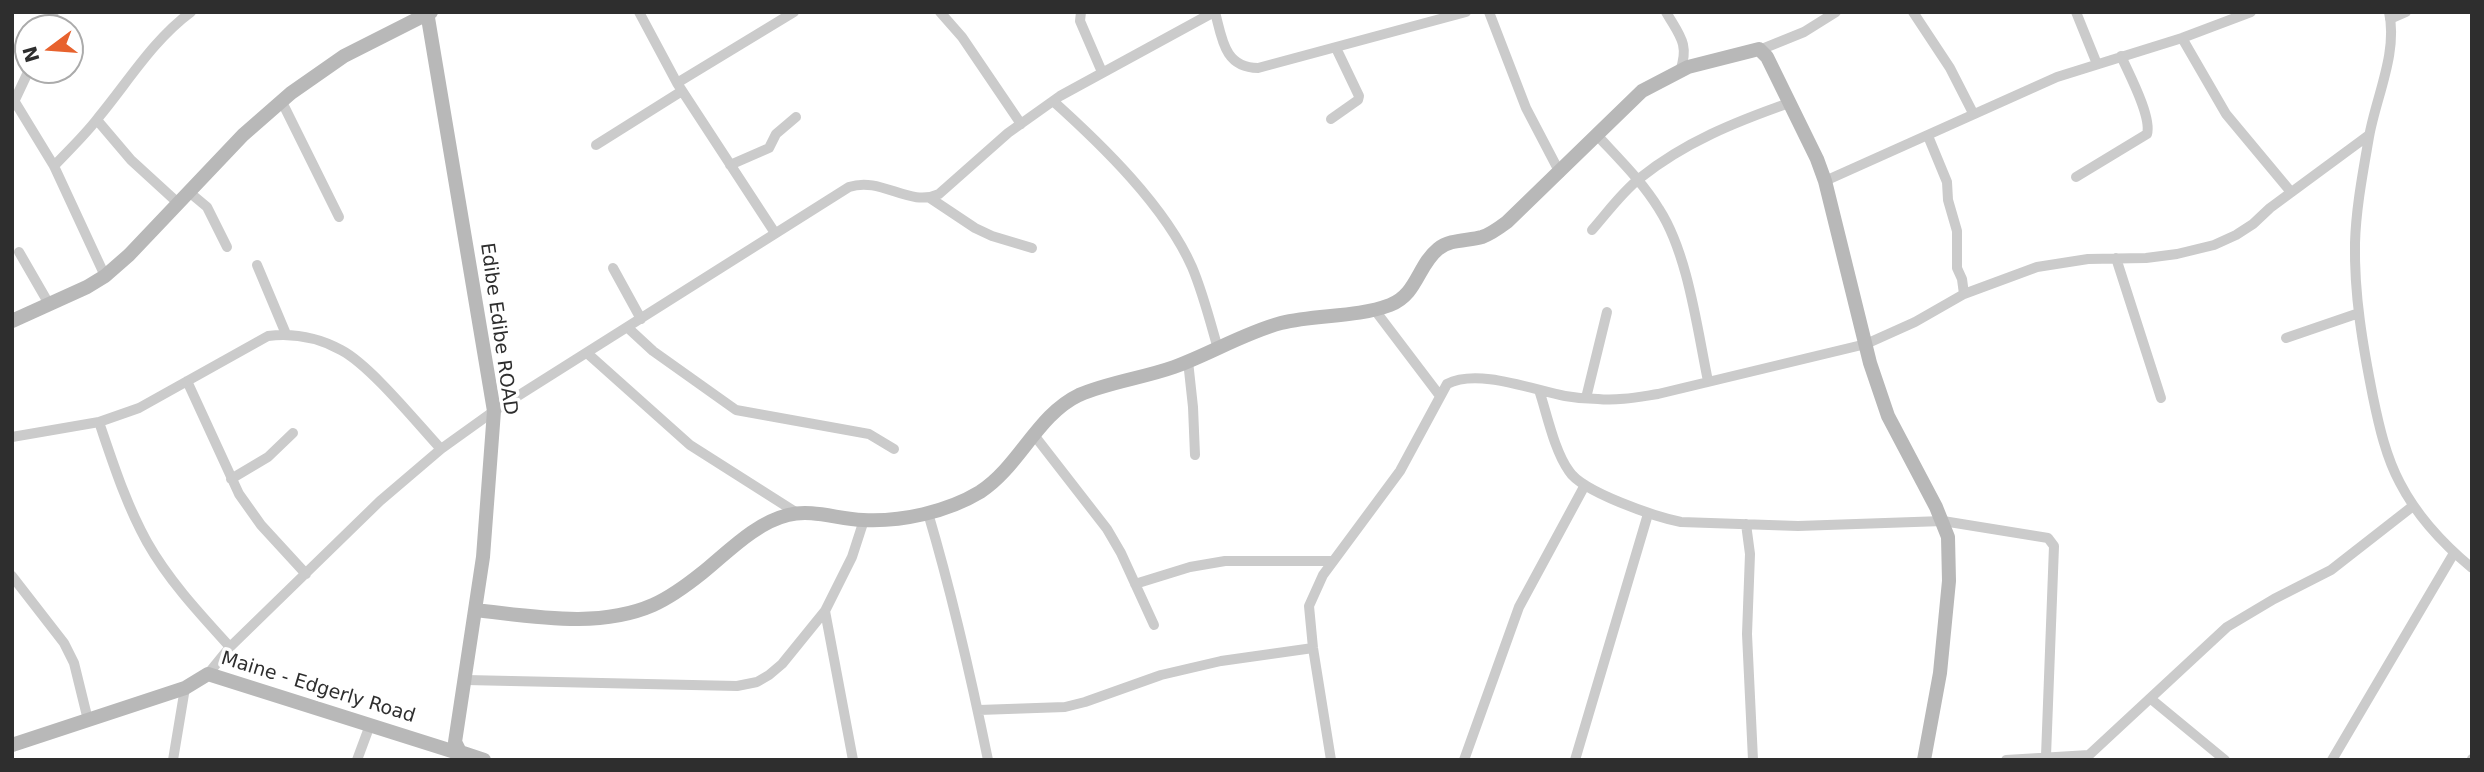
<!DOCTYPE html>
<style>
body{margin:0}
#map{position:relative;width:2484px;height:772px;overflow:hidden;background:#fff;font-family:"DejaVu Sans",sans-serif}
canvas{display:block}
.frame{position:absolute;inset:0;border:14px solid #2e2e2e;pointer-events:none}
.north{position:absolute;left:14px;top:14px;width:70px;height:70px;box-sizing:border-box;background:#fff;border:2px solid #ababab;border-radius:50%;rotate:254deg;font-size:19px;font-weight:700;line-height:28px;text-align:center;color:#2e2e2e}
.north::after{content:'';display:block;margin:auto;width:24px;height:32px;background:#e7622e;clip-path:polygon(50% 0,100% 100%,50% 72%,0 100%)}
</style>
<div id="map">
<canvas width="2484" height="772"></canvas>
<div class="frame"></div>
<div class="north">N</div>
</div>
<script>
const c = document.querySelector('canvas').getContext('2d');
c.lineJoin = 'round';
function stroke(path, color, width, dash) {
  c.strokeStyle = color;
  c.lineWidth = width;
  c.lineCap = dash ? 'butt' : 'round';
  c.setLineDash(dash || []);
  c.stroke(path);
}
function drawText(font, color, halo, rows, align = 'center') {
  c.font = font + ' "DejaVu Sans",sans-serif';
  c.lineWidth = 7;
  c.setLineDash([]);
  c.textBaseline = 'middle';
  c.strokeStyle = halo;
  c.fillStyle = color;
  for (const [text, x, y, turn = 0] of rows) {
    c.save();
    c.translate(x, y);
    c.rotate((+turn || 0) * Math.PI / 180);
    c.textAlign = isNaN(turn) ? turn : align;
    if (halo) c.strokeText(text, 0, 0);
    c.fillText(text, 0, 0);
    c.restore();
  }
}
const street = new Path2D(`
 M 639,12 L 677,83 L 775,233
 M 940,12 L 962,37 L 1021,124
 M 1081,12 L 1080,21 L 1102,72
 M 1215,12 C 1222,38 1224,68 1258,68 L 1466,12
 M 1489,12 L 1526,108 L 1560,173
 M 1666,12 C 1679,35 1690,44 1680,71
 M 1913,12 L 1950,68 L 1973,113
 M 2076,12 L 2097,64
 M 2389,12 C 2398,53 2376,97 2369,137 C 2363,172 2356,208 2355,243 C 2354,295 2363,347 2373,397 C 2379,426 2386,457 2400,483 C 2417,516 2443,544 2472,568
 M 2390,19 L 2406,12
 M 47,28 L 54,12
 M 2182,38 L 2226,114 L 2291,192
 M 1762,49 L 1804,32 L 1836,12
 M 677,83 L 794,12
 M 12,101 L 15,102 L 54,166 L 105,276
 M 1053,101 C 1102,145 1165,206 1192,267 C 1203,293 1210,321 1218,349
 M 282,102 L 339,217
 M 12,106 L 29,70
 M 1331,119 L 1358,100 L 1359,96 L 1336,48
 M 97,120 L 131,160 L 178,203
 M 1596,134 C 1618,158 1642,181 1659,209 C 1688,254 1697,328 1708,381
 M 1928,136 L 1947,182 L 1948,200 L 1957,231 L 1957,268 L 1962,279 L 1964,294
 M 596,145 L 682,91
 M 730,165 L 769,148 L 776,134 L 796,117
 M 54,166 C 69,150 85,135 98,118 C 128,82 153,40 191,12
 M 2076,177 L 2147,134 C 2152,117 2129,74 2121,56
 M 1825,181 L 2057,77 L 2182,38 L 2251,12
 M 189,192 L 207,207 L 227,247
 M 930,198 L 975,228 L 992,236 L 1032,248
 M 1592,230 C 1607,213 1622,192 1640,178 C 1685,142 1735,122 1789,103
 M 19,252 L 49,304
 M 2116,258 L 2161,398
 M 257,265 L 286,334
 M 613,268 L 641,319
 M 1374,309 L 1440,396
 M 627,327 L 653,351 L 736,410 L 869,434 L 894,449
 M 2286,338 L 2359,313
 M 587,353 L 690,445 L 797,513
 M 1188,361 L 1193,407 L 1195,455
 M 187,381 L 239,494 L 261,525 L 306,574
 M 1539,390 C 1547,414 1554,450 1569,471 C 1582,492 1656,517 1681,522 L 1798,526 L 1943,521 L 2048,538 L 2054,546 L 2046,756
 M 1586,398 L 1607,312
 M 99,422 C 113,463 126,504 147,542 C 169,581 200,614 230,647
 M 1034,435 L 1107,529 L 1121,553 L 1154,625
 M 12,437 L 99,422 L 139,408 L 268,336 C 293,333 319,338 341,350 C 370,365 417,423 441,449
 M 231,479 L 268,457 L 293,433
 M 928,513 C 952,594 971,677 988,760
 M 1746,524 L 1750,554 L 1747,634 L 1753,760
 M 12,576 L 64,643 L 74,663 L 88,720
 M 1135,584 L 1190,567 L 1225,561 L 1333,561
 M 825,611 L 853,760
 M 208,674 L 230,647 L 380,501 L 441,449 L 494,411 L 849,187 C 882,176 909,208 939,194 L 1008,133 L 1060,96 L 1214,12
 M 466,680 L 737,686 L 757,682 L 769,675 L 782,664 L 825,611 L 852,557 L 864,520
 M 2151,699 L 2225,760
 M 979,710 L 1065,707 L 1085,702 L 1161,675 L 1221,661 L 1313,648
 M 173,760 L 185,688
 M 357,760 L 370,725
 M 1331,760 L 1313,648 L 1309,606 L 1323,575 L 1400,471 L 1447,384 C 1478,368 1533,390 1565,396 C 1576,398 1587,399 1598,399 C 1618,401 1638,397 1658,394 L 1866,344 L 1915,322 L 1964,294 L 2037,267 L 2088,259 L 2146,258 L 2177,254 L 2214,245 L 2236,235 L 2253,224 L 2270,208 L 2369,135
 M 1464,760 L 1519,607 L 1585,485
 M 1575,760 L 1648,514
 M 2006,760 L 2089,755 L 2227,627 L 2274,599 L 2331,570 L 2413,506
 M 2332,760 L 2454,553
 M 2472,760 L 2472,759`);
const secondary = new Path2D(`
 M 427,12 L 494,411 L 483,557 L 455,742 L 460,752 L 484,760
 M 12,321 L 87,287 L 105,276 L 129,255 L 243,135 L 291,93 L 344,56 L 431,12
 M 475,610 C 533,616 598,629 653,605 C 671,597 687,585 702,573 C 728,552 755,523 788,515 C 812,509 838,519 863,520 C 901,522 947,512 980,492 C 1019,467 1037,415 1079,395 C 1109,382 1143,378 1174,367 C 1210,354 1244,333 1281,323 C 1316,314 1355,318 1390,305 C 1417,295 1418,265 1438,249 C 1450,239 1468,241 1482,237 C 1491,234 1499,228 1507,222 L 1642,91 L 1688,67 L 1759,49 L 1767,57 L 1817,159 L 1825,181 L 1870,363 L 1888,416 L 1936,507 L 1948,537 L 1949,581 L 1940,673 L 1924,760
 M 12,745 L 185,688 L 208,674 L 455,752`);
const streetNames = [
 ["Edibe Edibe ROAD",498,329,82],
 ["Maine - Edgerly Road",318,688,17]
];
stroke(street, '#cbcbcb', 10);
stroke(secondary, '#b8b8b8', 14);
drawText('19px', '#2e2e2e', '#fff', streetNames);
</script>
